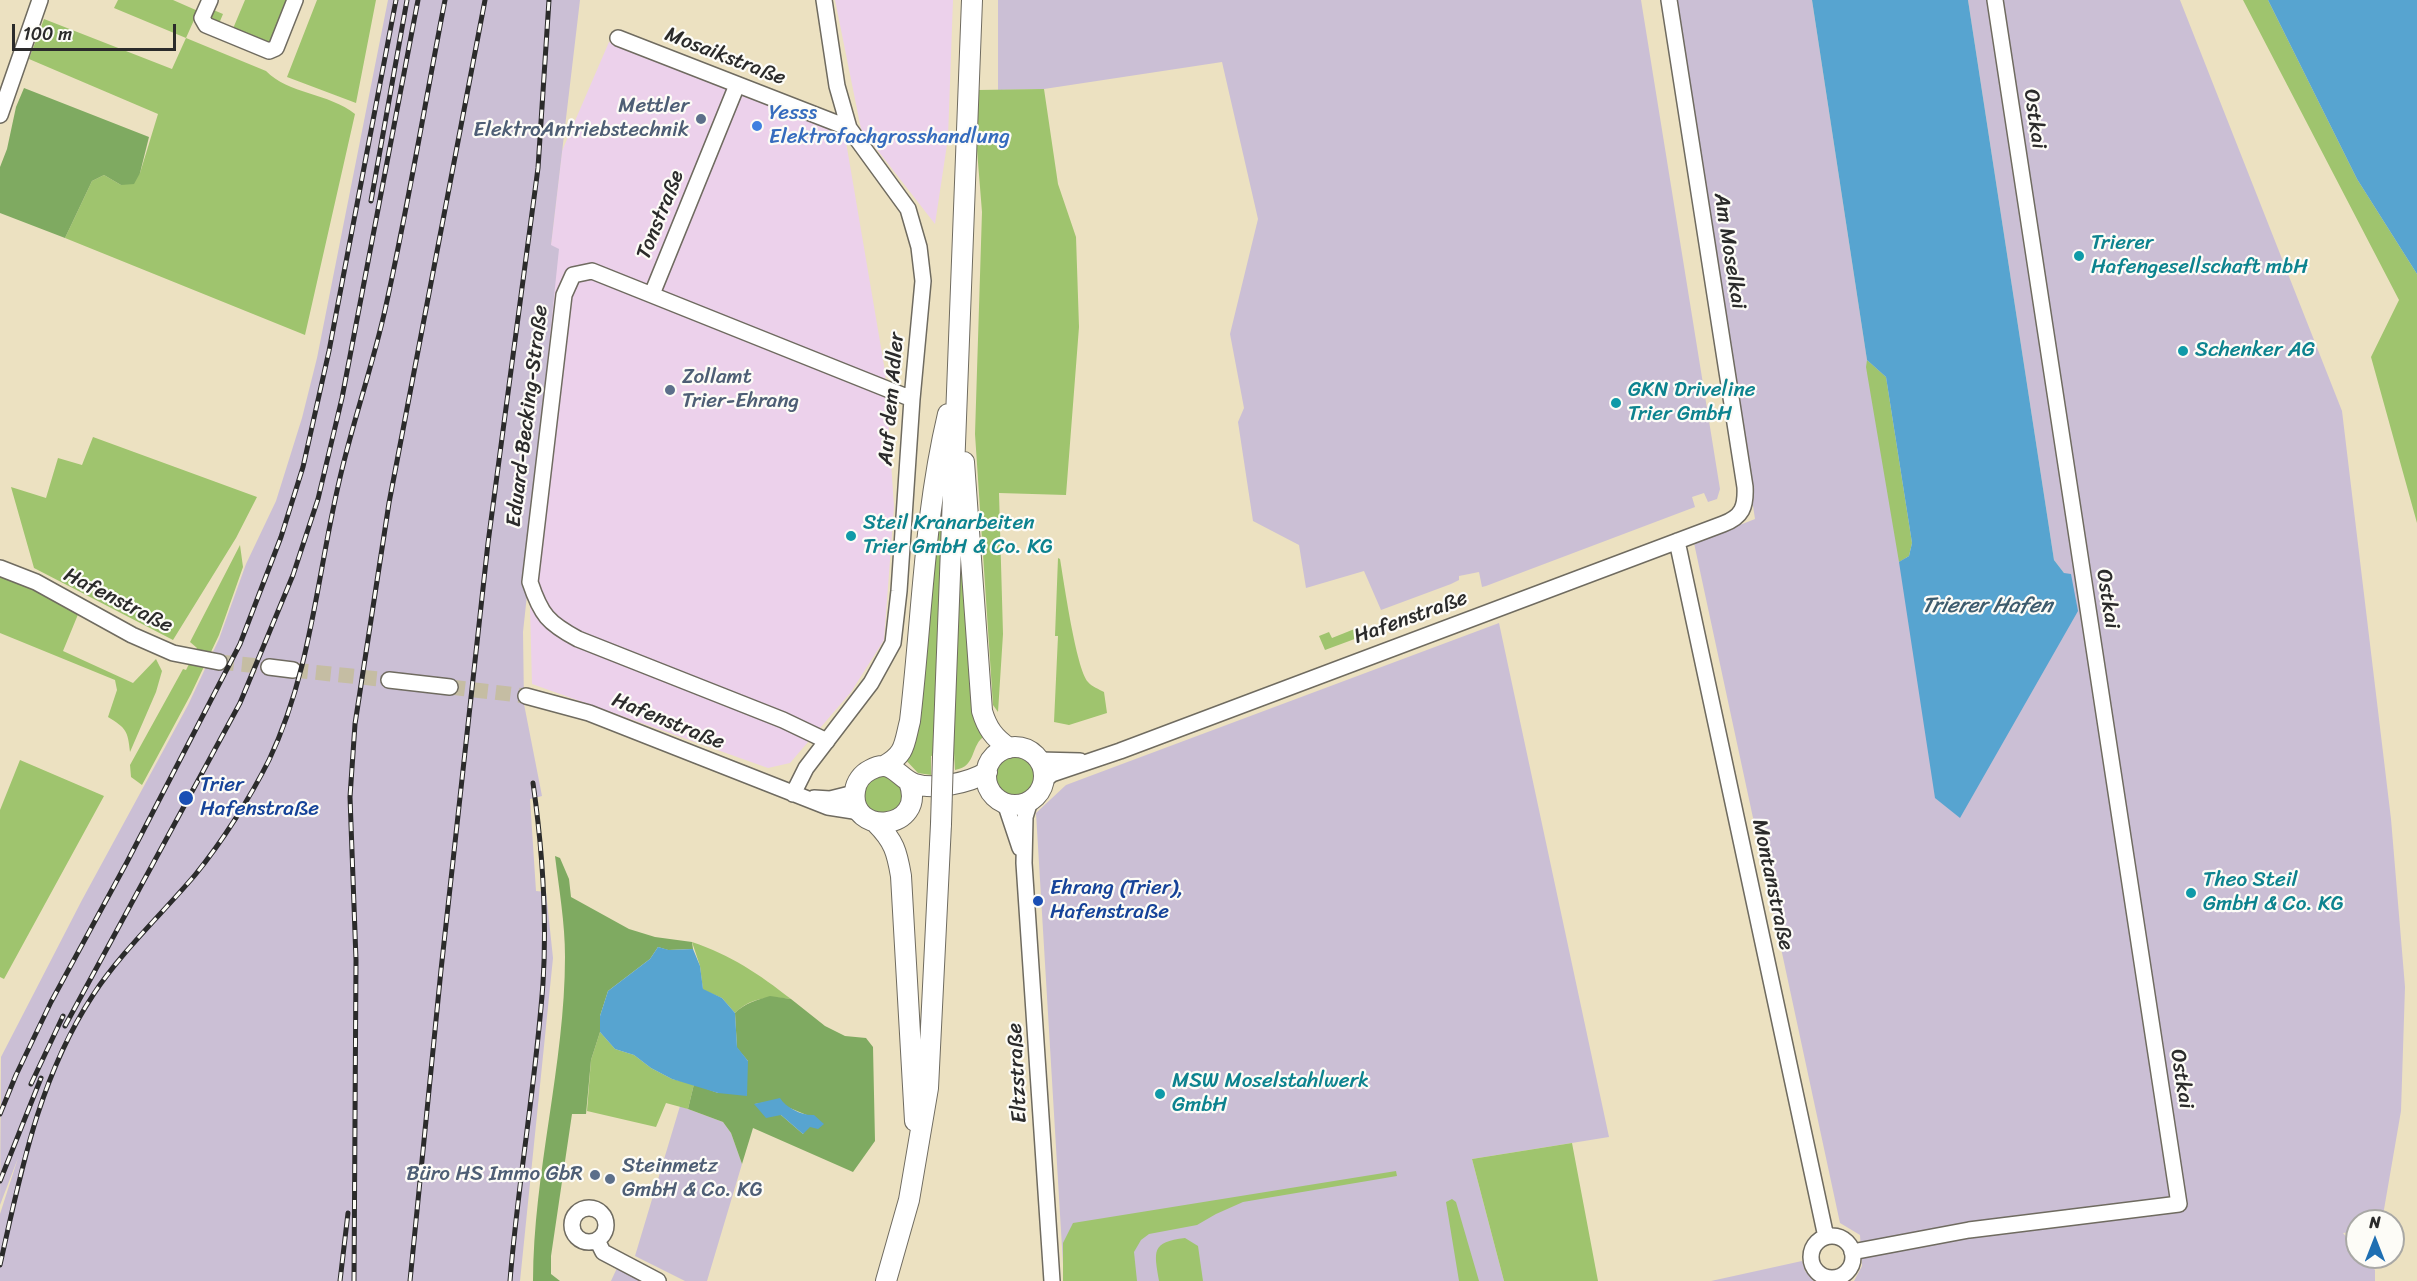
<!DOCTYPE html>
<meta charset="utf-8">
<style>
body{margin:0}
#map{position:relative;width:2417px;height:1281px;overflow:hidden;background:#ece1c1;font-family:Sriracha,sans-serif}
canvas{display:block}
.north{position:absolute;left:2345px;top:1209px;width:60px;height:60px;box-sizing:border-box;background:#fdfcf7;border:2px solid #a9a8a5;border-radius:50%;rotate:0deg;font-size:16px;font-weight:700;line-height:24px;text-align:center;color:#2b2b2b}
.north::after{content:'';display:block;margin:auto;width:21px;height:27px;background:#1f6fb2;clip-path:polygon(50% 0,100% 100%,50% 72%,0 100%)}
.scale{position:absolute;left:12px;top:24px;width:164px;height:27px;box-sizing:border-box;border:3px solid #2b2b2b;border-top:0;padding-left:8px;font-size:18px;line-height:21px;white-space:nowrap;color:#2b2b2b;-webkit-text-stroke:4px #fdfcf7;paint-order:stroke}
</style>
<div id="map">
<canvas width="2417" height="1281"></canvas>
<div class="north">N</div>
<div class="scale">100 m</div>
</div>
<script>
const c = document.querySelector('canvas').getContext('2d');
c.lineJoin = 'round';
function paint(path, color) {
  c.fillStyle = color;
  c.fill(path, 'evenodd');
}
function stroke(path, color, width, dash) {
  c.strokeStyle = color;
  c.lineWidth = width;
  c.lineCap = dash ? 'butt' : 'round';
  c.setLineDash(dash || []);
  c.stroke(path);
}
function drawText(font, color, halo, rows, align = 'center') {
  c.font = font + ' Sriracha,sans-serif';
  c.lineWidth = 4.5;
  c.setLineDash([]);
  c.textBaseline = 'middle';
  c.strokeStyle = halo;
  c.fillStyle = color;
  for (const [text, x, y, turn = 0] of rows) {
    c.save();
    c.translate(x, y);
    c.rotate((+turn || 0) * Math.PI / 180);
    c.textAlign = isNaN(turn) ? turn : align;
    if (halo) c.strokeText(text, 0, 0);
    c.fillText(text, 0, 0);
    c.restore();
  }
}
const built = new Path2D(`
 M 835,0 L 953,0 L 948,138 L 935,224 L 861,129 Z
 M 609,42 L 845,136 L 885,371 L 894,507 L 884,640 L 851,692 L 790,763 L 768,768 L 532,684 L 526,455 L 562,151 Z`);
const industrial = new Path2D(`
 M 388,0 L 580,0 L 551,245 L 559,249 L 527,554 L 527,595 L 523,632 L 524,704 L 542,796 L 530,799 L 536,891 L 546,892 L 553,958 L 520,1281 L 0,1281 L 0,1214 L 18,1158 L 0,1205 L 1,1057 L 82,900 L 188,705 L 219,639 L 246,564 L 276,501 L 302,418 L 317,358 Z
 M 998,0 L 1641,0 L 1720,489 L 1717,499 L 1708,502 L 1704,493 L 1692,497 L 1695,507 L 1486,586 L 1482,587 L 1479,572 L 1459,576 L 1459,580 L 1451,584 L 1381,610 L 1364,571 L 1306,588 L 1299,545 L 1253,521 L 1238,422 L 1244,408 L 1230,334 L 1258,219 L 1222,62 L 1044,89 L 998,90 Z
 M 1677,0 L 1812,0 L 1867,360 L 1886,377 L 1905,559 L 2064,573 L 2054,560 L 1968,0 L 2180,0 L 2342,411 L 2391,819 L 2405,987 L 2401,1111 L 2382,1221 L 2357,1221 L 2357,1231 L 2343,1233 L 2357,1250 L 2357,1257 L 2363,1257 L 2375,1270 L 2375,1281 L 1854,1281 L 1862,1266 L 1860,1235 L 1840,1223 L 1694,543 L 1755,519 Z
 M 1499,623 L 1609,1137 L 1472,1159 L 1504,1281 L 1064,1281 L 1036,813 L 1066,785 Z
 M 680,1106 L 723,1122 L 731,1133 L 742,1164 L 707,1281 L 685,1281 L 635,1256 Z
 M 1802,1261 L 1805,1271 L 1814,1281 L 1711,1281 Z
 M 617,1268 L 642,1281 L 611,1281 Z`);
const green = new Path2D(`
 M 118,0 L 173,0 L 198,11 L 186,38 L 266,71 C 288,94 329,93 355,114 L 305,335 L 65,238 L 92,181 L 104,175 L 121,185 L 140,173 L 158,114 L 29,59 L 44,19 L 172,69 L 186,38 L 114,8 Z
 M 245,0 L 289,0 L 270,46 L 211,24 L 207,18 L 211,9 L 223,14 L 218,26 L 232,31 Z
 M 317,0 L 376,0 L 356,103 L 287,77 Z
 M 2243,0 L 2268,0 L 2357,179 L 2417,274 L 2417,523 L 2371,357 L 2399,300 Z
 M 1044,89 L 1058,184 L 1076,237 L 1079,327 L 1066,495 L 999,493 L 1003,634 L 998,712 L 993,705 L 975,434 L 982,212 L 977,150 L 978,90 Z
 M 1867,360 L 1886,377 L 1912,543 L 1909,556 L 1899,562 L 1866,367 Z
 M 93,437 L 257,497 L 236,538 L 173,640 L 34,568 L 11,487 L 46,498 L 58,458 L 82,465 Z
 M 948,461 L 935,755 L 931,756 L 931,775 L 918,773 L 903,757 Z
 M 960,483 L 986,735 C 969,745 978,766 955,770 L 954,753 L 952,753 Z
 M 240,545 L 243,567 L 219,635 L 191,694 L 142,785 L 131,777 L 130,765 L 183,669 L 186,670 L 197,648 L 190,642 Z
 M 1058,558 L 1060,559 C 1064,582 1076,668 1088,682 C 1092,687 1099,689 1104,692 L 1107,713 L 1069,725 L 1054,722 L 1058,636 L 1055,636 Z
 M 0,574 L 34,588 L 79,612 L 63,651 L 133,683 L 156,659 L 162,671 L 156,692 L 130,752 C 128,731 126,728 108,717 L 117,690 L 115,680 L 0,633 Z
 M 1357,628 L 1360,637 L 1325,650 L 1319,636 L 1329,632 L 1332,638 Z
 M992 776a22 22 0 1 1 44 0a22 22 0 1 1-44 0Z
 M 20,760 L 104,796 L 4,979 L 0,977 L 0,810 Z
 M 880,774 L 897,779 L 905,800 L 889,817 L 866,809 C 861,788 861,787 880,774 Z
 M 692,942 C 731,955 759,974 791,999 C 770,996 751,997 735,1013 L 722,998 L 703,990 L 700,966 Z
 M 600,1032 L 615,1049 L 634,1055 L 651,1068 L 672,1079 L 694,1084 L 688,1109 L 666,1103 L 656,1127 L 587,1111 L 591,1060 Z
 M 1572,1143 L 1598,1281 L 1504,1281 L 1472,1159 Z
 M 1396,1171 L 1397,1176 L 1243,1202 L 1216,1214 L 1197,1225 L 1149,1234 L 1141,1240 L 1134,1252 L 1137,1281 L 1063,1281 L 1063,1243 L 1073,1223 Z
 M 1452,1199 L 1456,1202 L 1479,1281 L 1459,1281 L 1446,1202 Z
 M 1185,1238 L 1198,1246 L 1203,1281 L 1159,1281 C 1154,1251 1151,1242 1185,1238 Z`);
const forest = new Path2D(`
 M 24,88 L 149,137 L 140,173 L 134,184 L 121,185 L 104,175 L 92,181 L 65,238 L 0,213 L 0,167 L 7,149 L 16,107 Z
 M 555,856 L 560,858 L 569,879 L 571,897 L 629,929 L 655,937 L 692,942 L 693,949 L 668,950 L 658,947 L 650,959 L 608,991 L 600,1016 L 600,1032 L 591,1060 L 586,1114 L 572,1114 L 551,1256 L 551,1274 L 560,1281 L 533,1281 C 533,1174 565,1064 565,957 C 565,923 559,889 555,856 Z
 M 770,996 L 791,999 L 825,1026 L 845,1036 L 866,1038 L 873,1047 L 875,1141 L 853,1172 L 753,1128 L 742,1164 L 731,1133 L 723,1122 L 688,1109 L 694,1084 L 718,1093 L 748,1061 L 737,1048 L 735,1013 C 745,1003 757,1000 770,996 ZM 773,1101 L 809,1116 L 803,1134 L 781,1115 L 755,1104 Z`);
const water = new Path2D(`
 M 1812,0 L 1968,0 L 2054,560 L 2064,573 L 2071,574 L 2078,611 L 1960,818 L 1935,798 L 1899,562 L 1909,556 L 1912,543 L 1886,377 L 1867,360 Z
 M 2268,0 L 2417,0 L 2417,274 L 2357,179 Z
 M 658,947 L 669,950 L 693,949 L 700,966 L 703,989 L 722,998 L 735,1013 L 737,1047 L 748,1061 L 747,1096 L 718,1093 L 672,1079 L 651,1068 L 634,1055 L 615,1049 L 600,1032 L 600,1016 L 608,991 L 650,959 Z
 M 780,1098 C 786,1108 803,1116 814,1115 L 824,1124 L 818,1129 L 810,1127 L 803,1134 L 781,1115 L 766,1118 L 754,1104 Z`);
const minorTunnel = new Path2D(`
 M 219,662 L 269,667
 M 293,670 L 389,680
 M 450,687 L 526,696`);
const minor = new Path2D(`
 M 210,0 L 202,18 L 206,25 L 269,51 L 276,48 L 295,0
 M 618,38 L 849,128
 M 0,115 L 40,0
 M 652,294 L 737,85
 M 1677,541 L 1826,1237
 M 0,568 L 36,582 L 132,635 L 173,653 L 219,662
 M 269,667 L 293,670
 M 389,680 L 450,687
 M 526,696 L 589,713 L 828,807 L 860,812
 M 827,741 L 783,720 L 578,639 C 548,623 541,615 530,582 L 564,295 L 573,275 L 592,271 L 912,399
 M 1039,760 L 1080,761
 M 1044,780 L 1052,774 L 1120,751 L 1723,524 C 1742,517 1746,507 1745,487 L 1669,0
 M 793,794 L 806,768 L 871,683 L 893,643 L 899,591 L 912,399 L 923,281 L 919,247 L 908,209 L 849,128 L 837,86 L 824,0
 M 814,798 L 830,799 L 854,793
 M 1030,801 L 1025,817 L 1024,863 L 1052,1281
 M 1005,803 L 1020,848
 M572 1225a17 17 0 1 1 34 0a17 17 0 1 1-34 0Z
 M1811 1257a21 21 0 1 1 42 0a21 21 0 1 1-42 0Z
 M 597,1240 L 603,1252 L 658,1281
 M 1852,1252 L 1969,1230 L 2179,1204 L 1995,0`);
const major = new Path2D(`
 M 964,462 L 982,711 C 987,728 994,738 1009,748
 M986 776a29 29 0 1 1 58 0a29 29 0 1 1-58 0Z
 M 943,757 L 972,0
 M 884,766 C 906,754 904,744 910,721 C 922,619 924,515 948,414
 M 909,782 C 928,831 848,837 855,791 C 856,782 862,774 870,770 C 893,757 898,779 915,784 C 935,790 969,783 987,772
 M 876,823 C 894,841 897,852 901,876 L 915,1121
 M 886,1281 L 909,1200 L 928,1088 L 941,824`);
const rail = new Path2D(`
 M 371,201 L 407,0
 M 65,1026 L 240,703 L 293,575 L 318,499 L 342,398 L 418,0
 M 31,1084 L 63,1016
 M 0,1114 L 16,1075 L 51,1002 L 127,862 L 240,644 L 281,537 L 303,467 L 329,351 L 396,0
 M 0,1181 L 41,1078
 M 0,1265 C 21,1171 39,1077 93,995 C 122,951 161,915 195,875 C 222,842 250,798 269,760 C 311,672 317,576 339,482 C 352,424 372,368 385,310 C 408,207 425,103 445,0
 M 340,1281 L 348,1213
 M 354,1281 L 356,960 L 350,797 L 355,724 L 389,503 L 485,0
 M 410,1281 L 441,970 L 488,543 L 538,168 L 549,0
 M 510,1281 C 518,1181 536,1082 543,983 C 547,919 542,846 533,783`);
const majorBridge = new Path2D(`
 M 941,824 L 943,757`);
const markers = [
 [701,119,6,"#5c6f8a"],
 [757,126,6,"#3f7fe0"],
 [2079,256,6,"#0f9aa8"],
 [2183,351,6,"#0f9aa8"],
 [670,390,6,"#5c6f8a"],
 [1616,403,6,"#0f9aa8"],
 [851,536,6,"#0f9aa8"],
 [186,798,8,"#1a4fb4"],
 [2191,893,6,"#0f9aa8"],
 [1038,901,6,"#1a4fb4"],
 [1160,1094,6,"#0f9aa8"],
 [595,1175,6,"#5c6f8a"],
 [610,1179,6,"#5c6f8a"]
];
const streetNames = [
 ["Mosaikstraße",725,57,21],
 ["Ostkai",2034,119,82],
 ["Tonstraße",661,215,-68],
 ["Am Moselkai",1729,251,81],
 ["Auf dem Adler",892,399,-85],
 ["Eduard-Becking-Straße",528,416,-83],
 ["Ostkai",2107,599,81],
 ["Hafenstraße",118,601,27],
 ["Hafenstraße",1411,618,-20],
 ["Hafenstraße",668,722,22],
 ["Montanstraße",1772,885,78],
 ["Eltzstraße",1018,1073,-93],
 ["Ostkai",2181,1079,81]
];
const serviceNames = [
 ["Mettler",689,107],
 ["ElektroAntriebstechnik",689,131],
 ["Zollamt",682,378,"left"],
 ["Trier-Ehrang",682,402,"left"],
 ["Steinmetz",622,1167,"left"],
 ["GmbH & Co. KG",622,1191,"left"],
 ["Büro HS Immo GbR",583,1175]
];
const shopNames = [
 ["Yesss",769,114],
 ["Elektrofachgrosshandlung",769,138]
];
const cultureNames = [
 ["Trierer",2091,244],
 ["Hafengesellschaft mbH",2091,268],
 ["Schenker AG",2195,351],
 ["GKN Driveline",1628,391],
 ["Trier GmbH",1628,415],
 ["Steil Kranarbeiten",863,524],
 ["Trier GmbH & Co. KG",863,548],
 ["Theo Steil",2203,881],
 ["GmbH & Co. KG",2203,905],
 ["MSW Moselstahlwerk",1172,1082],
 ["GmbH",1172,1106]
];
const transitNames = [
 ["Trier",200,786],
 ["Hafenstraße",200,810],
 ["Ehrang (Trier),",1050,889],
 ["Hafenstraße",1050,913]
];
const waterNames = [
 ["Trierer Hafen",1987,606]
];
paint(built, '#ecd1eb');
paint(industrial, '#cbbfd5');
paint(green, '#9fc46e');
paint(forest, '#7faa61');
paint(water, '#57a4d0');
stroke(minorTunnel, '#c5bda3', 15, [15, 8]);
stroke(minor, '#6f6b60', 18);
stroke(major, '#6f6b60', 22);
stroke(minor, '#fff', 15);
stroke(major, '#fff', 20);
stroke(rail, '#2b2b2b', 5);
stroke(rail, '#fdfcf7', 3, [9]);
stroke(majorBridge, '#6f6b60', 22, []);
stroke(majorBridge, '#fff', 20);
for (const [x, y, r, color] of markers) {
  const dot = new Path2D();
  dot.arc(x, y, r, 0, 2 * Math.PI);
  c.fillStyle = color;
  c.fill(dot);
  stroke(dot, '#fdfcf7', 2);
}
drawText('21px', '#2b2b2b', '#fdfcf7', streetNames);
drawText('21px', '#4e5e75', '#fdfcf7', serviceNames, 'right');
drawText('21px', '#366cbe', '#fdfcf7', shopNames, 'left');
drawText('21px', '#0d838f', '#fdfcf7', cultureNames, 'left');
drawText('21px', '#164399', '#fdfcf7', transitNames, 'left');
drawText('italic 22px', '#3d5b6d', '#fdfcf7', waterNames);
</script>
